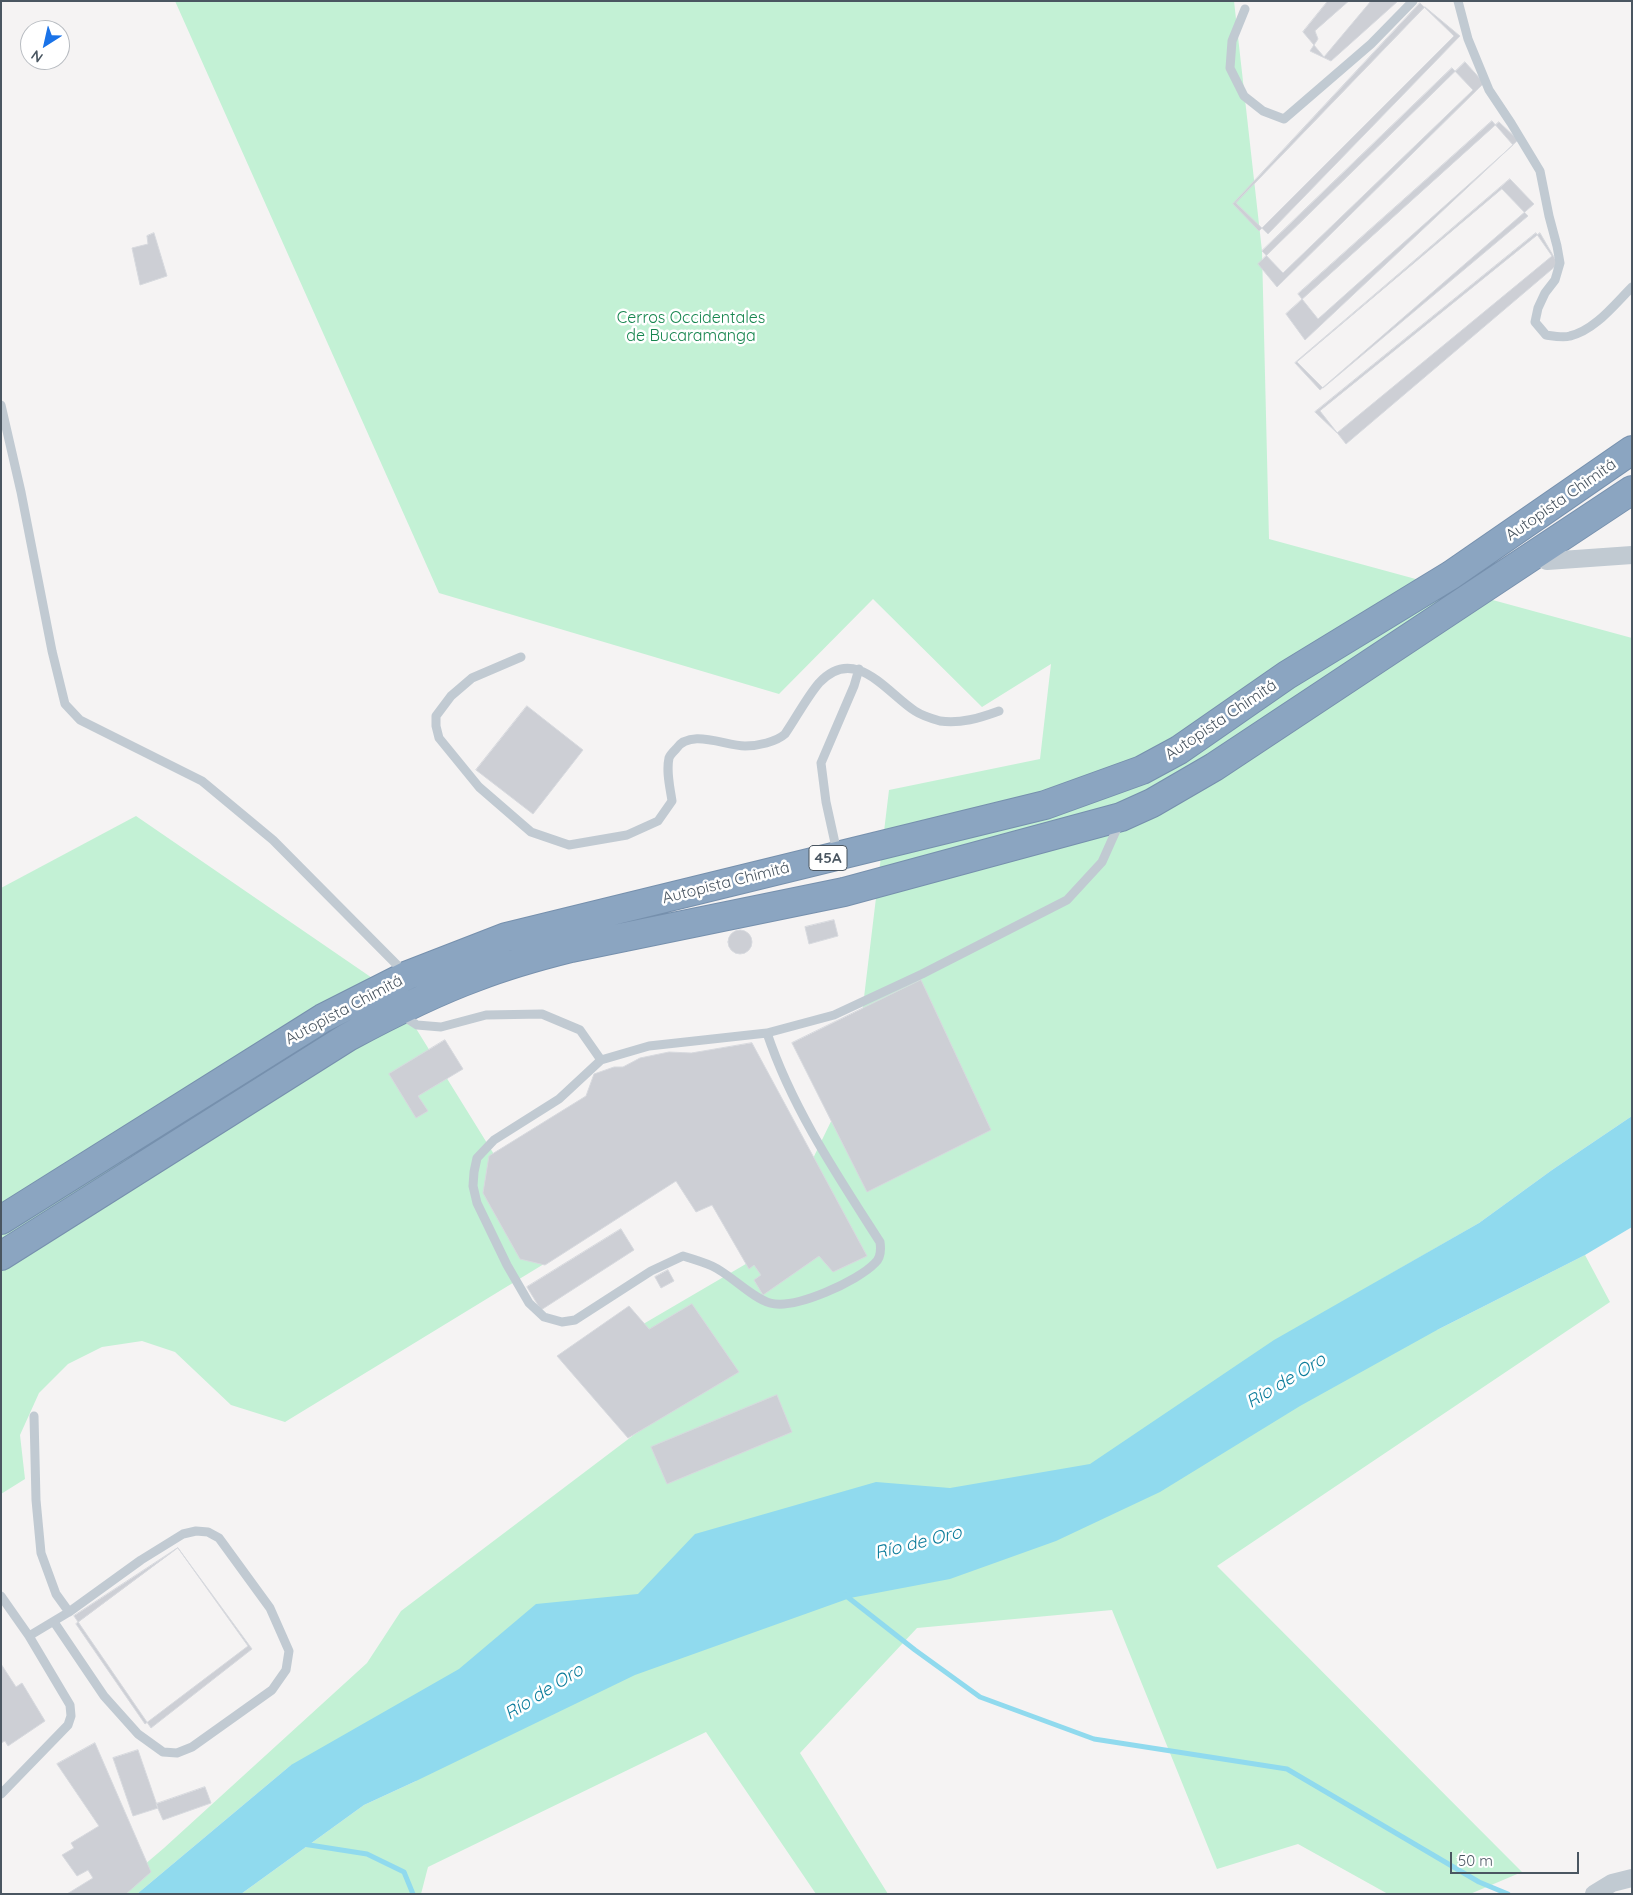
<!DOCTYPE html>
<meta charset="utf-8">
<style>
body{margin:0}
#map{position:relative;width:1633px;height:1895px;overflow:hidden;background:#f5f3f3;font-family:Quicksand,sans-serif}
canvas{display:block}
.frame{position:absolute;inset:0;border:2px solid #4a5661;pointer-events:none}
.north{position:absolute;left:20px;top:20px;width:50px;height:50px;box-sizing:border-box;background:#fff;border:1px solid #b7bbc0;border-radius:50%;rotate:215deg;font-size:14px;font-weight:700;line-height:20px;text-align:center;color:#4a5661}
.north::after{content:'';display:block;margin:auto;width:18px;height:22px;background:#1a73e8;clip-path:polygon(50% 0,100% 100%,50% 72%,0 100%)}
.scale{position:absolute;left:1450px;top:1852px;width:129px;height:22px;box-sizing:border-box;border:2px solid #4a5661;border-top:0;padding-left:6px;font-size:15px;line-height:18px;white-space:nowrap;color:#4a5661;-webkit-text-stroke:4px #fff;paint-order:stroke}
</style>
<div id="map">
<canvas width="1633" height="1895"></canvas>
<div class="frame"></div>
<div class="north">N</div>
<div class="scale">50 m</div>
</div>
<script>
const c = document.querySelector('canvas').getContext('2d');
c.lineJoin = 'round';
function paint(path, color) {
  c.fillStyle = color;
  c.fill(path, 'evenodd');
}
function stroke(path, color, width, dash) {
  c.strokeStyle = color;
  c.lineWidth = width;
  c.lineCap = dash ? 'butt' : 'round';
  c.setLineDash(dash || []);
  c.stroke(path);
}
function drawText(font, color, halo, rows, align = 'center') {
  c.font = font + ' Quicksand,sans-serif';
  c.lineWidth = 5;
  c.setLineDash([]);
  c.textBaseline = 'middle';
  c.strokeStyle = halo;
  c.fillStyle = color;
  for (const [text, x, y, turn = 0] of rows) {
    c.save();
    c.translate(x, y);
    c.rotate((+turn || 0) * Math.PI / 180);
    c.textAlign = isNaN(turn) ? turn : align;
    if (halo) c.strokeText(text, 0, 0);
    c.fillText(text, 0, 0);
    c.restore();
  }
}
const green = new Path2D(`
 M 175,1 L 1234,1 L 1262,251 L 1269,539 L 1632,638 L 1632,1116 L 1552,1170 L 1479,1223 L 1380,1280 L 1437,1330 L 1585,1255 L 1610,1302 L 1217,1566 L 1522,1872 L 1470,1894 L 1388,1894 L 1298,1844 L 1217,1869 L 1112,1610 L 917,1628 L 800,1753 L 888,1894 L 816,1894 L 706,1732 L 428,1867 L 421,1894 L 241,1894 L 364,1805 L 416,1781 L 291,1765 L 137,1894 L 110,1894 L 164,1848 L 367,1663 L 401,1611 L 639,1431 L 592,1354 L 768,1251 L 855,1072 L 889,790 L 1040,759 L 1051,664 L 982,707 L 873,599 L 779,694 L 439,593 Z
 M 136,816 L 394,993 L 557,1256 L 285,1422 L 231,1405 L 175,1352 L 142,1341 L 102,1347 L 68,1364 L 39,1393 L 20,1435 L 25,1479 L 1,1494 L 1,888 Z`);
const water = new Path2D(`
 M 1632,1116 L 1632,1227 L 1585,1255 L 1437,1330 L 1300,1406 L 1160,1492 L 1056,1541 L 950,1579 L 850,1598 L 635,1675 L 416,1781 L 364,1805 L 241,1894 L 137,1894 L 291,1765 L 459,1669 L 536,1604 L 638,1594 L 695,1534 L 876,1482 L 950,1488 L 1090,1464 L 1274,1340 L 1479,1223 L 1552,1170 Z`);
const stream = new Path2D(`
 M 845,1595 L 915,1650 L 980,1697 L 1094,1739 L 1287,1769 L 1479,1882 L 1508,1894
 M 303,1844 L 367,1854 L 404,1872 L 413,1894`);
const building = new Path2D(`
 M 1328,1 L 1371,1 L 1324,57 L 1303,32 Z
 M 1349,1 L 1398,1 L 1331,61 L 1310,51 L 1318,39 L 1315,31 Z
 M 1420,3 L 1454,36 L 1259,231 L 1233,204 Z
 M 1425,7 L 1460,36 L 1268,234 L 1236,203 Z
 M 1465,62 L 1484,83 L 1277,287 L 1258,264 Z
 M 1452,68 L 1473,90 L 1283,273 L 1262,251 Z
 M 1492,121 L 1513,145 L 1318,319 L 1298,294 Z
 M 1499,122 L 1518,140 L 1305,340 L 1286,314 Z
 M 1510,179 L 1534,204 L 1320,390 L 1295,363 Z
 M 1502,189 L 1528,216 L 1323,388 L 1297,362 Z
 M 154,233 L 167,276 L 140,285 L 132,248 L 148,244 L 147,236 Z
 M 1536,233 L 1552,256 L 1337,433 L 1315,412 Z
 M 1540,233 L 1558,264 L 1346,444 L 1320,411 Z
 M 527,706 L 583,750 L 533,814 L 476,770 Z
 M 834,920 L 838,936 L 809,944 L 805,927 Z
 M728 942a12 12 0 1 1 24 0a12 12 0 1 1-24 0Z
 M 921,980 L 991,1130 L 867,1192 L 792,1043 Z
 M 445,1040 L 463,1069 L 418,1096 L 428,1111 L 416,1118 L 389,1074 Z
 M 752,1043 L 867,1256 L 833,1272 L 819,1256 L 763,1295 L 754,1280 L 761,1275 L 754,1265 L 749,1269 L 712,1205 L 696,1212 L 676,1181 L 545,1265 L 520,1259 L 483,1193 L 489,1156 L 586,1096 L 594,1074 L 614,1067 L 623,1067 L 640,1058 L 669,1052 L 691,1053 Z
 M 621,1229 L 634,1250 L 541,1310 L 527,1287 Z
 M 668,1270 L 674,1281 L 661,1288 L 655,1277 Z
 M 692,1304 L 739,1372 L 628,1438 L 557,1356 L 629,1306 L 649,1329 Z
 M 777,1395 L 792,1432 L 667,1484 L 651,1447 Z
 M 178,1548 L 248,1646 L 145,1724 L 76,1624 Z
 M 178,1548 L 252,1649 L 151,1728 L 74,1616 Z
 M 1,1664 L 16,1687 L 22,1683 L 45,1721 L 8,1746 L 5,1741 L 1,1743 Z
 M 95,1743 L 151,1872 L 126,1894 L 67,1894 L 93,1878 L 88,1870 L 77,1876 L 62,1855 L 74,1848 L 71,1843 L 99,1826 L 57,1764 Z
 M 138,1750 L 158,1808 L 133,1816 L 113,1758 Z
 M 205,1787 L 211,1803 L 163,1820 L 156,1804 Z`);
const lane = new Path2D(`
 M 1458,1 L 1468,39 L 1489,90 L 1511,123 L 1540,171 L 1549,216 L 1557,246 L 1560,263 L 1555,280 L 1545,293 L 1538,308 L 1535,322 L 1546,335 C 1553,336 1563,338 1570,336 C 1595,330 1614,305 1632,287
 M 1245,9 L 1232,41 L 1230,68 L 1244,96 L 1263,111 L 1284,119 L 1371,44 L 1413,1
 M 1,405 L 21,492 L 52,651 L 65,704 L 80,720 L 202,781 L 273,840 L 406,974
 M 521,657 L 472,678 L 451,696 L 436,716 L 436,726 L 439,738 L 479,787 L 531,832 L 569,845 L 627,835 L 658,821 L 672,801 C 670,787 666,772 669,758 C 670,755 673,752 676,749 C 690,728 725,746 745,746 C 758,746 776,742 785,734 C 796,718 807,697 819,683 C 855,644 887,693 915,711 C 921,715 933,719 940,721 C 960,724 980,718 999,711
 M 837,852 L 826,802 L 821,763 L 854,686 L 859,669
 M 400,1014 L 417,1025 L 441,1027 L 486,1015 L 542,1014 L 580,1030 L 601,1060 L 559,1099 L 494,1140 L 477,1158 L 474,1172 L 473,1186 L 477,1203 L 507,1265 L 529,1303 L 544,1317 L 562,1322 L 575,1320 L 651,1271 L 683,1256 C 693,1259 703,1262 712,1266 C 730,1274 752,1298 770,1303 C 795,1310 858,1281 875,1263 C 881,1258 881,1249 880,1242 C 837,1175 792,1108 767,1033 L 834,1015 L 922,974 L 1067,900 L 1102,862 L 1119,824
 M 601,1060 L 649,1046 L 767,1033
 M 1,1596 L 29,1636 L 70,1705 L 71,1716 L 68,1725 L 1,1794
 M 54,1622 L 104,1696 L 138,1734 L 163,1752 L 177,1753 L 192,1747 L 272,1690 L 286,1670 L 289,1651 L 270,1608 L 219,1538 L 208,1532 L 196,1531 L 183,1534 L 141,1560 L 69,1612
 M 29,1636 L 69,1612 L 56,1594 L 41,1553 L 36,1500 L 34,1416`);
const street = new Path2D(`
 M 1536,555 L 1547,561 L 1632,555
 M 1594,1894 L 1612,1883 L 1632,1878`);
const highway = new Path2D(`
 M 1,1220 L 323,1018 L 408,975 L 506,937 L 1045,805 L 1142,770 L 1179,750 L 1287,675 L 1451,575 L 1632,450
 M 1,1256 L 348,1037 C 389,1015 432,993 476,977 C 507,965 539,956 571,948 L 844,892 L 1121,817 L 1152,803 L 1214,767 L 1632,490`);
const shields = [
 [828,858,38]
];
const shieldNames = [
 ["45A",828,858]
];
const parkNames = [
 ["Cerros Occidentales",691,318],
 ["de Bucaramanga",691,336]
];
const streetNames = [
 ["Autopista Chimitá",1561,500,-35],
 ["Autopista Chimitá",1221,720,-34],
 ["Autopista Chimitá",726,883,-14],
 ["Autopista Chimitá",344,1010,-28]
];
const waterNames = [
 ["Río de Oro",1286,1381,-31],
 ["Río de Oro",918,1543,-14],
 ["Río de Oro",544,1692,-32]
];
paint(green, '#c3f1d5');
paint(water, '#90daee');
stroke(stream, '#90daee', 5);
paint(building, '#cdcfd5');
stroke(building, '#d7d9de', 1);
stroke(highway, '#7690ad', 30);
stroke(lane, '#c1cad2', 9);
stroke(street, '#c1cad2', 18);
stroke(highway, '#8ba5c1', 28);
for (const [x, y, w] of shields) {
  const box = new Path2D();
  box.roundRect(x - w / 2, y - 12.5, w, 25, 4);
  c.fillStyle = '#fff';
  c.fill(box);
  stroke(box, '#4a5661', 1);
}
drawText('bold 15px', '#4a5661', null, shieldNames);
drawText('16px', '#17864f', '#fff', parkNames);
drawText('16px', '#4a5661', '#fff', streetNames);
drawText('italic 18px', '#0c7c9b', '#fff', waterNames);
</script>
